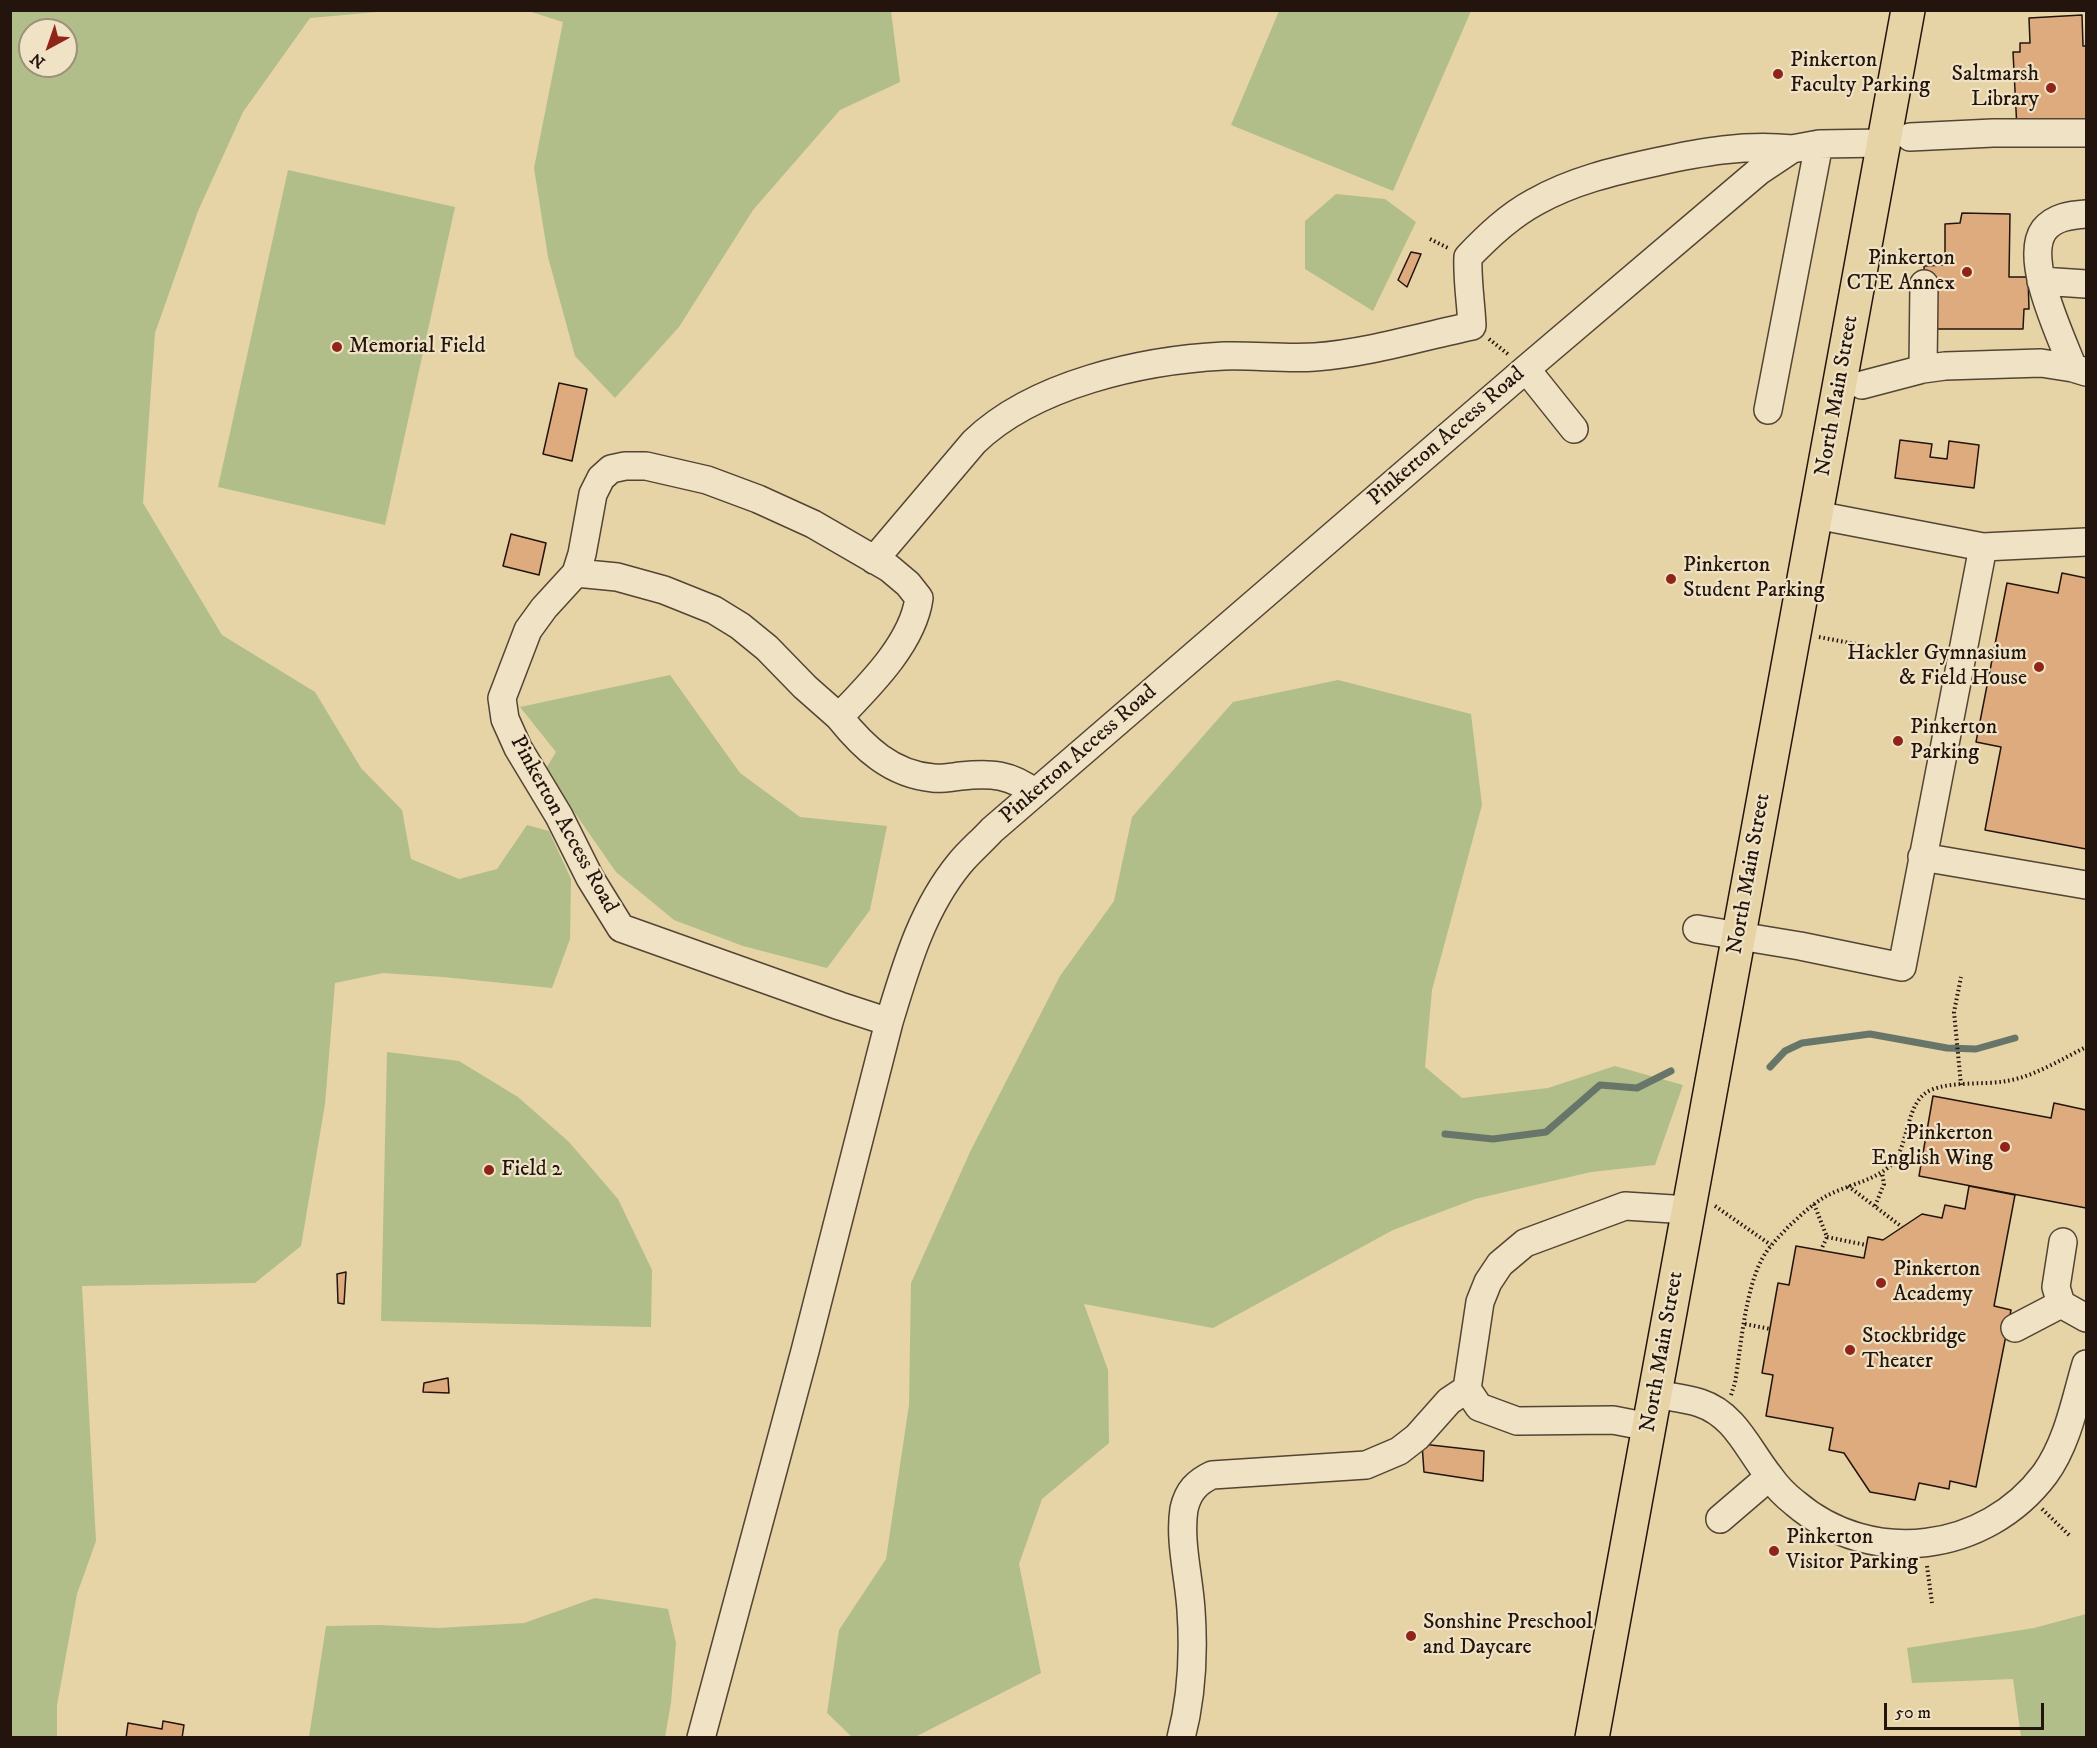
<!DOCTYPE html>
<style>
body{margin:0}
#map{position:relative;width:2097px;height:1748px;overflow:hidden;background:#e6d3a6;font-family:"IM FELL DW Pica",serif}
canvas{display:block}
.frame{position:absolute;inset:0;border:12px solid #23140d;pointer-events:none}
.north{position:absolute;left:18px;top:18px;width:60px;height:60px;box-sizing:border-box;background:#efe2c5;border:2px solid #9d907b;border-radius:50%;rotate:220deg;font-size:16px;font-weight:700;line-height:24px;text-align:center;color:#23140d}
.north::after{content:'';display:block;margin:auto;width:21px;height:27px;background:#8f2418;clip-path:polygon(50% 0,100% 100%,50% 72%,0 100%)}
.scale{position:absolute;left:1884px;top:1703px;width:160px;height:27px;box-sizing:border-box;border:3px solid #23140d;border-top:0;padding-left:8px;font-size:18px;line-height:21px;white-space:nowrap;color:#23140d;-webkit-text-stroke:4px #efe2c5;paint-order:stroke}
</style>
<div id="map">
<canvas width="2097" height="1748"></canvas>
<div class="frame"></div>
<div class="north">N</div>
<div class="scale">50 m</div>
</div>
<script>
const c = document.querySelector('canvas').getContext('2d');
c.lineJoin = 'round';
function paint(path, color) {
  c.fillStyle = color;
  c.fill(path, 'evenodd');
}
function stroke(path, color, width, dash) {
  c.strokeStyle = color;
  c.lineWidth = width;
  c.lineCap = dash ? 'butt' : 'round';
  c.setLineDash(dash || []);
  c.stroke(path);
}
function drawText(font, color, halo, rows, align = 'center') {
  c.font = font + ' "IM FELL DW Pica",serif';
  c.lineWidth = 4.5;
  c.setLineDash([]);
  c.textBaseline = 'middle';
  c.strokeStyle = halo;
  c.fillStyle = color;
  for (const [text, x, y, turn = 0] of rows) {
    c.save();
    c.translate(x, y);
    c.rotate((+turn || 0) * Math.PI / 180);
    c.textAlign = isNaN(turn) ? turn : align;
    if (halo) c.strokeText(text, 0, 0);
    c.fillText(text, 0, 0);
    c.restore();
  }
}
const green = new Path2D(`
 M 11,10 L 388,11 L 310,18 L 243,112 L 198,211 L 155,333 L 143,503 L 222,635 L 315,692 L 361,768 L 402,810 L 411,859 L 459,879 L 497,869 L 527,825 L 549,831 L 571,879 L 570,939 L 552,988 L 443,977 L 383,973 L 335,983 L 325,1104 L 301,1246 L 255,1283 L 82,1286 L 96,1541 L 77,1594 L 57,1705 L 57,1738 L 10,1737 ZM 30,30 L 66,30 L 66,66 L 30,66 Z
 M 528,11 L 891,11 L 900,82 L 840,110 L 753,210 L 679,327 L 615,398 L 575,356 L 548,257 L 534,168 L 563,22 Z
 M 1279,11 L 1471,11 L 1393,191 L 1231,125 Z
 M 288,170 L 455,207 L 385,525 L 218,487 Z
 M 1336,194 L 1385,199 L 1416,222 L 1373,311 L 1305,269 L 1305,221 Z
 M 670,675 L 740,773 L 800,817 L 887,826 L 870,910 L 827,968 L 743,946 L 674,920 L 616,872 L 545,770 L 556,752 L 520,707 Z
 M 1338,680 L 1471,714 L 1482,805 L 1432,990 L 1425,1067 L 1462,1098 L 1548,1088 L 1615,1066 L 1683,1085 L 1655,1165 L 1591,1172 L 1475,1199 L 1393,1230 L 1213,1328 L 1084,1304 L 1108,1370 L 1109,1443 L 1042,1499 L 1019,1564 L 1041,1673 L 915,1737 L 852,1737 L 827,1713 L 839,1630 L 886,1559 L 909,1405 L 911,1283 L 971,1150 L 1060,976 L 1114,901 L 1132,817 L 1233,702 Z
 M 387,1052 L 459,1061 L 518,1097 L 569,1142 L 618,1199 L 652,1270 L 651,1327 L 381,1321 Z
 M 595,1598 L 668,1609 L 676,1643 L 671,1703 L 665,1737 L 309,1737 L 326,1626 L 379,1625 L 438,1628 L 524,1623 Z
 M 2086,1614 L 2086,1737 L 2021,1737 L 2013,1679 L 1912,1683 L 1907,1648 L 2034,1628 Z`);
const stream = new Path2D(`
 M 1770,1067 L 1785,1051 L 1802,1043 L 1870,1034 L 1947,1048 L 1976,1049 L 2015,1038
 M 1445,1134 L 1493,1139 L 1546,1132 L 1600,1085 L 1637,1088 L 1671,1071`);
const building = new Path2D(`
 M 2082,15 L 2083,46 L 2086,46 L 2086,125 L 2017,129 L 2013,52 L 2020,52 L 2020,43 L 2030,43 L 2029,18 Z
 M 1962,213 L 2010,214 L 2009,277 L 2028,277 L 2029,309 L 2024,309 L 2023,329 L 1934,329 L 1925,289 L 1924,266 L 1945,265 L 1945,224 L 1960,223 Z
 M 1411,252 L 1421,254 L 1407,287 L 1398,280 Z
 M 559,383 L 587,389 L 572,461 L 543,454 Z
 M 1900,440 L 1932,444 L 1930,457 L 1947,459 L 1949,441 L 1979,445 L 1974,488 L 1895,478 Z
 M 511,534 L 546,543 L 539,575 L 503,566 Z
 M 2062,573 L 2086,578 L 2086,849 L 1985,830 L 2001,747 L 1976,742 L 2007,583 L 2058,593 Z
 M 1933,1096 L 2051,1118 L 2054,1103 L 2086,1110 L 2086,1208 L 1919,1176 Z
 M 1969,1186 L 2015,1195 L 1994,1306 L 2011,1310 L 1976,1487 L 1950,1481 L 1949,1489 L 1919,1483 L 1915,1500 L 1870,1492 L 1844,1453 L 1829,1450 L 1833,1428 L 1766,1416 L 1773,1375 L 1762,1373 L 1778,1283 L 1789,1285 L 1796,1246 L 1864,1258 L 1868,1237 L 1883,1240 L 1922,1214 L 1942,1218 L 1945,1205 L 1965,1209 Z
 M 346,1272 L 344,1304 L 338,1303 L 337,1274 Z
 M 448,1378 L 449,1393 L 423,1392 L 424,1383 Z
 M 1422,1444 L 1484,1451 L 1483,1481 L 1424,1472 Z
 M 163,1721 L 184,1725 L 182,1738 L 126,1738 L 128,1723 L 162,1729 Z`);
const path = new Path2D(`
 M 2031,10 L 2043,10
 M 1430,239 L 1448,248
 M 1489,339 L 1509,355
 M 1819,637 L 1871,647
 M 1961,1085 L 1954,1012 L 1961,977
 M 1848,1186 L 1902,1227
 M 1814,1204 L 1827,1237 L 1821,1250
 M 1715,1206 L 1771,1245
 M 1875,1206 L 1884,1184 L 1882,1173
 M 1827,1237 L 1866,1245
 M 1745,1324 L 1770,1329
 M 1731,1395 L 1735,1383 C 1741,1346 1745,1291 1762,1259 C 1769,1246 1779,1237 1788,1227 C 1799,1217 1810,1206 1823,1198 C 1844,1185 1874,1182 1892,1164 C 1910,1144 1905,1101 1931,1090 C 1952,1081 1984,1085 2007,1081 C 2035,1076 2062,1059 2086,1047
 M 2042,1509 L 2069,1535
 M 1927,1566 L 1932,1603`);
const minor = new Path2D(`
 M 1910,137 L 1993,133 L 2086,133
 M 2041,281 L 2086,284
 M 2073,368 C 2061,336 2023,259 2044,230 C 2054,217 2071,215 2086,214
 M 1526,369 L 1574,429
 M 1923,369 L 1924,284
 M 1862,385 L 1923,369 L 1945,366 L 2041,363 L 2073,368 L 2086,372
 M 1768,410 L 1819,144
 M 1816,515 L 1983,547 L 2086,542
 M 874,560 L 974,442 C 1034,384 1143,360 1224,356 C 1254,355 1285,359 1315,357 C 1368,353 1420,337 1472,326 C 1471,303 1467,280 1468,257 C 1488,236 1509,216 1535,202 C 1572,181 1614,171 1656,162 C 1701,152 1746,144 1792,149
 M 576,573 L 617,577 L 664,590 L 714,610 L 740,626 L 767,648 L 805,687 L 839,717 C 869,686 913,643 919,598 L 908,584 L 889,568 L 813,524 L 758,499 L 707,480 L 646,466 L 625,466 L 611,469 L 601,478 L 593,494 L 582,554 L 576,573 L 544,608 L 528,630 L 502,698 L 505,719 L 518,748 L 559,816 L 590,878 L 621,928 L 840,1006 L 889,1022 C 906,966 922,909 960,863 C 970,851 982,841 992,830 L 1526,369 L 1759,171 L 1792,149 L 1819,144 L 1884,143
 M 839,717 C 864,748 891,774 933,778 C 942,779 952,777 961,776 C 991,773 1011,774 1035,793
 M 1922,857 L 2086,885
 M 1697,929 L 1800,946 L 1902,967 L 1983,547
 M 2063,1242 L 2056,1287 L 2061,1304 L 2086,1318
 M 2015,1328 L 2061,1304
 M 1655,1394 C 1670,1397 1686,1398 1700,1403 C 1736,1415 1748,1450 1770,1477 C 1777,1487 1786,1496 1795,1503 C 1871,1568 1986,1553 2045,1474 C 2068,1442 2075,1401 2086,1364
 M 1649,1427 L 1613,1420 L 1517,1421 L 1479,1407 L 1467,1389 L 1480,1302 L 1488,1282 L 1500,1264 L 1525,1243 L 1625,1206 L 1689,1210
 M 1720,1519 L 1769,1477
 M 701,1738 L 805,1351 L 889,1022
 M 1181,1738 C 1192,1696 1194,1653 1191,1610 C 1189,1577 1179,1541 1184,1509 C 1188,1491 1197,1482 1212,1475 L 1366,1465 L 1399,1451 L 1417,1437 L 1449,1401 L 1467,1389`);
const major = new Path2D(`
 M 1592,1738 L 1908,10`);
const markers = [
 [1778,74,6,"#8f2418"],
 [2051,88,6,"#8f2418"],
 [1967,272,6,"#8f2418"],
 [337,347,6,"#8f2418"],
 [1671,579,6,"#8f2418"],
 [2039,667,6,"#8f2418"],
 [1898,741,6,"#8f2418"],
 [2005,1147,6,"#8f2418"],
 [489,1170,6,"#8f2418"],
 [1881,1283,6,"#8f2418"],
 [1850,1350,6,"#8f2418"],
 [1774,1551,6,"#8f2418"],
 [1411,1636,6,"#8f2418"]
];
const poiNames = [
 ["Pinkerton",1790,61],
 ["Faculty Parking",1790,86],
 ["Saltmarsh",2039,75,"right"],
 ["Library",2039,100,"right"],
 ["Pinkerton",1955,259,"right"],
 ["CTE Annex",1955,284,"right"],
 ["Memorial Field",349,347],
 ["Pinkerton",1683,566],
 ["Student Parking",1683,591],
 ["Hackler Gymnasium",2027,654,"right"],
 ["& Field House",2027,679,"right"],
 ["Pinkerton",1910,728],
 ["Parking",1910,753],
 ["Pinkerton",1993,1134,"right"],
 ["English Wing",1993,1159,"right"],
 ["Field 2",501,1170],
 ["Pinkerton",1893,1270],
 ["Academy",1893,1295],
 ["Stockbridge",1862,1337],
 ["Theater",1862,1362],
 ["Pinkerton",1786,1538],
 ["Visitor Parking",1786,1563],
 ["Sonshine Preschool",1423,1623],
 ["and Daycare",1423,1648]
];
const streetNames = [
 ["North Main Street",1838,396,-80],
 ["Pinkerton Access Road",1447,437,-41],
 ["Pinkerton Access Road",1079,755,-41],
 ["Pinkerton Access Road",563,825,61],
 ["North Main Street",1750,874,-80],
 ["North Main Street",1663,1352,-80]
];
paint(green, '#b1be8a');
stroke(stream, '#68766a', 7);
paint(building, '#deab7f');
stroke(building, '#23140d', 1.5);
stroke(minor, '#544433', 30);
stroke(major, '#23140d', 36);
stroke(path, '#23140d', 4, [1.5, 3]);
stroke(minor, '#efe2c5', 27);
stroke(major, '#e6d3a6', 33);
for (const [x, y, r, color] of markers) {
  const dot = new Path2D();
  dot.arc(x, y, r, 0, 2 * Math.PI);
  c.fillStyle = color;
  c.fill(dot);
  stroke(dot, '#efe2c5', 2);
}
drawText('22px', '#23140d', '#efe2c5', poiNames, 'left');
drawText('22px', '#23140d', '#efe2c5', streetNames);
</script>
